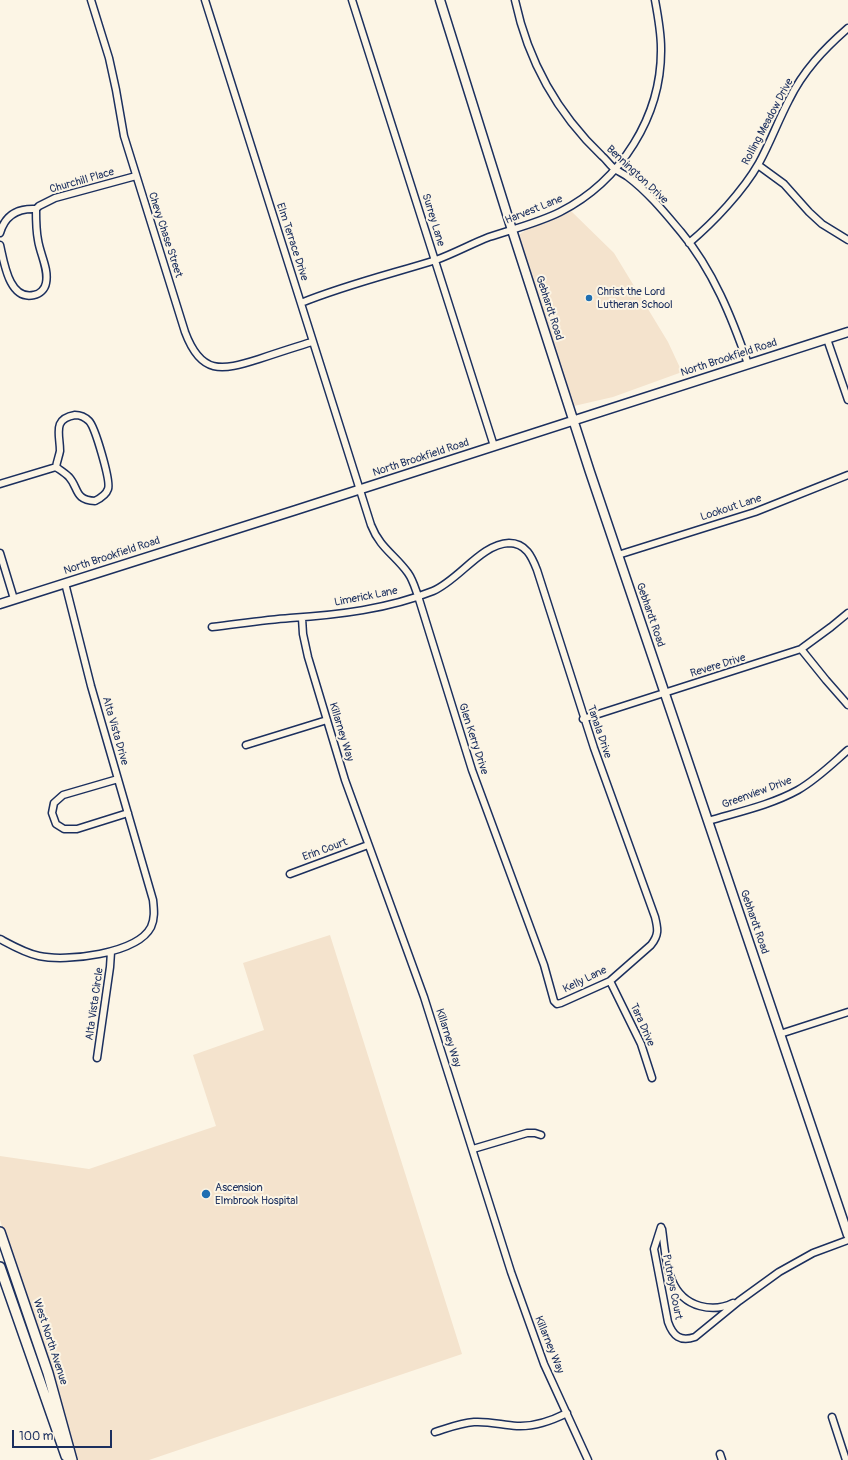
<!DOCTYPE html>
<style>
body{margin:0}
#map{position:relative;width:848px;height:1460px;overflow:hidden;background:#fcf5e5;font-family:Pangolin,sans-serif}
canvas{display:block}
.scale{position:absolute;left:12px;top:1430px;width:100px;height:18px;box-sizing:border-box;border:2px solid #1b2f5e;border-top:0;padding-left:5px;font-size:12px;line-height:14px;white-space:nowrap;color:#1b2f5e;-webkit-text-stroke:3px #fcf5e5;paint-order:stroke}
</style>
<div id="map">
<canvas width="848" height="1460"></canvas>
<div class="scale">100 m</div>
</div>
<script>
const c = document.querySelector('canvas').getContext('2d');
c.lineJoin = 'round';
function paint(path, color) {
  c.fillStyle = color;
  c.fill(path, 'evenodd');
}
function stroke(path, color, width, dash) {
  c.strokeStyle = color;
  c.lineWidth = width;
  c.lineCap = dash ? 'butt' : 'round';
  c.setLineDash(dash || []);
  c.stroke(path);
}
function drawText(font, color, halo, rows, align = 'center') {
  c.font = font + ' Pangolin,sans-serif';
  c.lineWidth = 4;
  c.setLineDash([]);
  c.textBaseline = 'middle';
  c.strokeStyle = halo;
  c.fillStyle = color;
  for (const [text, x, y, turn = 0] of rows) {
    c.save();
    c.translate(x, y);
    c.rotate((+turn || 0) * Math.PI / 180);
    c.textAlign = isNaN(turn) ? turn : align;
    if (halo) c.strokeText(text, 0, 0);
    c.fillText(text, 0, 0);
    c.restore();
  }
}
const built = new Path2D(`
 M 571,211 L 614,253 L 668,342 L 682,372 L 613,397 L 574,406 L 555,354 L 518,240 L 520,234 L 529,228 L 546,223 Z
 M 330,935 L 462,1354 L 149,1460 L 74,1460 L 0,1220 L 0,1156 L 89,1169 L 216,1126 L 193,1055 L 264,1030 L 243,963 Z`);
const minor = new Path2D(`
 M 91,0 L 109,58 L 116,90 L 124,136 L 185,332 C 201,375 221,371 259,359 C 277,353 295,347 312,342
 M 205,0 L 371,525 C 380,548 394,554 408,573 C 413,580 415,588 418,596 L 472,770 L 544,965 L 554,1001 L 557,1004 L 561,1003 L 610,981 L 651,945 C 659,935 658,929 655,917 L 594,748 L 537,570 C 532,557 526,543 509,543 C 481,544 459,580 433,591 C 388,609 338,615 290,618 C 264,620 238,624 212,627
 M 352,0 L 494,446
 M 515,0 C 528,61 557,113 602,156 C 607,160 610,166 615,169 C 619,172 624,174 628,177 C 648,192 665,213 681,232 C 713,270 732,318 748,364
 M 758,165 L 784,184 L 809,212 L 822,224 L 848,240
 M 36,209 L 39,206 L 55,198 L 136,176
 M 0,233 C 5,215 18,208 36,209 C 36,220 36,230 38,240 C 40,254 49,269 46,283 C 45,289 40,294 34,295 C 9,301 4,262 0,245
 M 689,243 C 714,222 743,191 759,163 C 770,143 778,121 789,100 C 803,71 824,49 848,28
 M 301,303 C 345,285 391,274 436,260 C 455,253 471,244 489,237 C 513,229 538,223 560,212 C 621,181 662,116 661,48 C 661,32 658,16 655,0
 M 827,339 L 848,400
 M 75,415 C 81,415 85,417 89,421 C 95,427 111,481 108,489 C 106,495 101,498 95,501 C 74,500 79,488 69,477 C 65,473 60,470 56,467 C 57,461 59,456 60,451 C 60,434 52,419 75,415 Z
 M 0,484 L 56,467
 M 0,553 L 14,599
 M 618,555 L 755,512 L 848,475
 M 302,618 L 303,634 L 308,657 L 345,780 L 424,997 L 511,1272 L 544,1364 L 588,1460
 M 801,649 L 826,680 L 848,705
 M 583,719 L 801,649 L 831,627 L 848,613
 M 246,745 L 327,720
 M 118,779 L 63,795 L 54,803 L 52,813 L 56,824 L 64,829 L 77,829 L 128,813
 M 708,821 C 738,812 771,805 798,790 C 817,779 832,764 848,750
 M 290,874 L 368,845
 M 0,939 C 13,946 25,953 39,956 C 66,962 137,954 151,927 C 155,918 154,910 153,900 L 91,686 L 65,583
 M 610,981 L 641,1044 L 652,1078
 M 780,1034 L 848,1012
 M 97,1058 L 110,967 L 111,952
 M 473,1149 L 527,1133 L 535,1133 L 541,1135
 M 661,1227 L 654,1249 L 668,1322 C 673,1336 680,1342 695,1337 L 739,1301 L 779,1272 L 813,1253 L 848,1240
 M 662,1229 C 666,1257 666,1297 700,1306 C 711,1309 723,1308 733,1303
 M 832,1417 L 846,1460
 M 435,1432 C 448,1428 460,1423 474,1422 C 489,1421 502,1425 517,1426 C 535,1427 551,1421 567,1413
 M 720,1454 L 722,1460`);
const tertiary = new Path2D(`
 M 440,0 L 512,230 L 590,472 L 848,1235
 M 0,604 L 296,510 L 848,332`);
const secondary = new Path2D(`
 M 0,1232 L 48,1373 L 72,1460
 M 0,1267 L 66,1456`);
const markers = [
 [589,298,4,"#1f6fb2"],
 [206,1194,5,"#1f6fb2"]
];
const streetNames = [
 ["Rolling Meadow Drive",768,122,-62],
 ["Bennington Drive",637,175,43],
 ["Churchill Place",82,181,-16],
 ["Harvest Lane",534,210,-22],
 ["Surrey Lane",433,220,73],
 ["Chevy Chase Street",165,235,72],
 ["Elm Terrace Drive",292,242,72],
 ["Gebhardt Road",549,308,72],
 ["North Brookfield Road",729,358,-18],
 ["North Brookfield Road",421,458,-18],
 ["Lookout Lane",731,508,-18],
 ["North Brookfield Road",112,556,-18],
 ["Limerick Lane",366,597,-11],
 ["Gebhardt Road",650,615,71],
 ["Revere Drive",718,666,-17],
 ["Alta Vista Drive",115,731,74],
 ["Killarney Way",341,732,73],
 ["Tanala Drive",599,732,71],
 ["Glen Kerry Drive",473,739,72],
 ["Greenview Drive",757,793,-20],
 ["Erin Court",325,850,-20],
 ["Gebhardt Road",754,922,71],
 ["Kelly Lane",585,980,-26],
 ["Alta Vista Circle",95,1004,-82],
 ["Tara Drive",642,1025,66],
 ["Killarney Way",448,1038,72],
 ["Putneys Court",672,1287,79],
 ["West North Avenue",50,1342,72],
 ["Killarney Way",549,1345,68]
];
const poiNames = [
 ["Christ the Lord",597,292],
 ["Lutheran School",597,305],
 ["Ascension",215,1188],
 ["Elmbrook Hospital",215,1201]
];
paint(built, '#f4e3cd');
stroke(minor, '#1b2f5e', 9);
stroke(tertiary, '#1b2f5e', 11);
stroke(secondary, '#1b2f5e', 12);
stroke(minor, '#fcf5e5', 6);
stroke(tertiary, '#fcf5e5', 8);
stroke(secondary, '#fcf5e5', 9);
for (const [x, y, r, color] of markers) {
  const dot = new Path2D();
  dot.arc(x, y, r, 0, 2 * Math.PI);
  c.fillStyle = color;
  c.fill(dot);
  stroke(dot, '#fcf5e5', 1.5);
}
drawText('11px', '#1b2f5e', '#fcf5e5', streetNames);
drawText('11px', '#1b2f5e', '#fcf5e5', poiNames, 'left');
</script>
